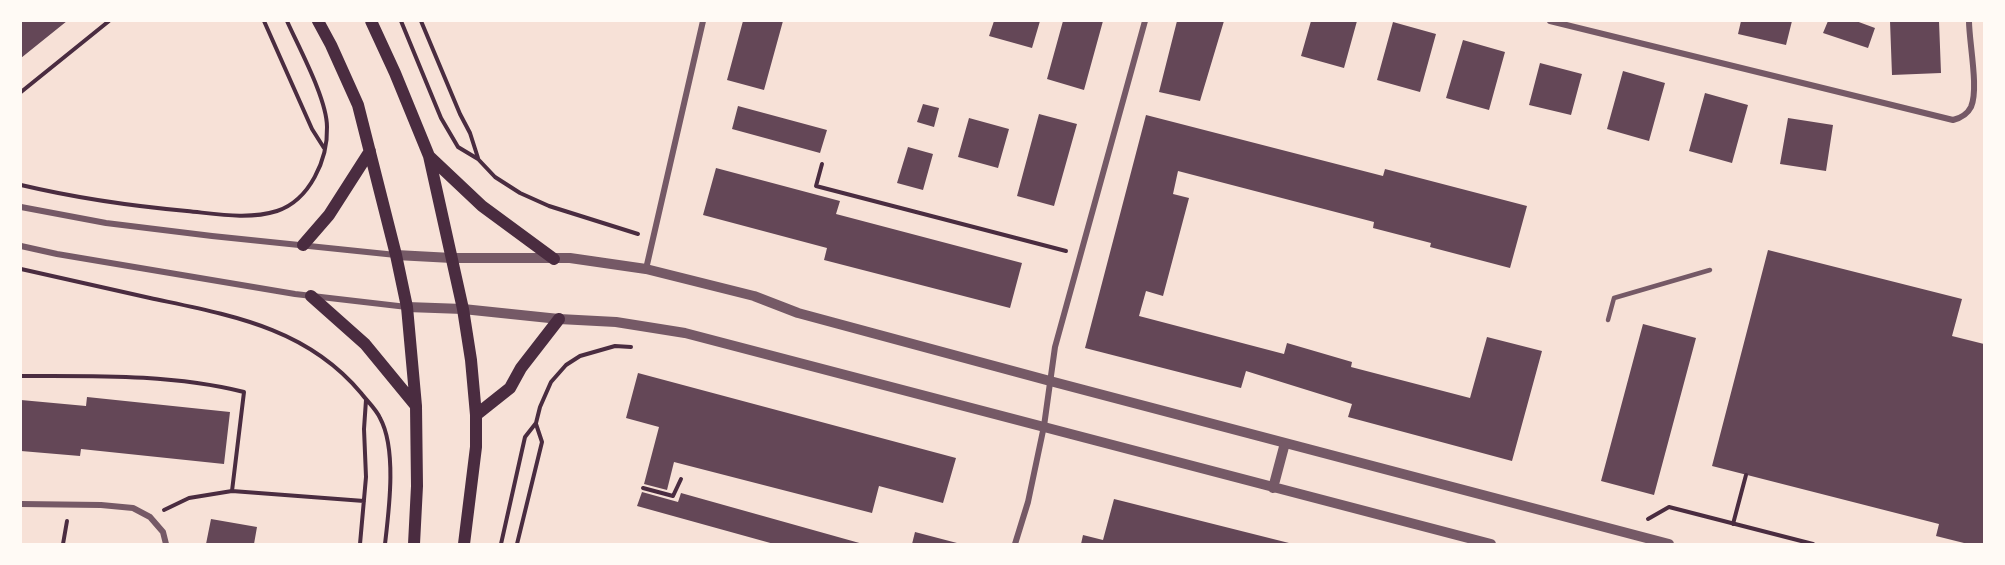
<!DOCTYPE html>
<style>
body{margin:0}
#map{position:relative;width:2005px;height:565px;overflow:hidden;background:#f7e1d7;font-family:"Roboto Condensed",sans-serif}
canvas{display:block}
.frame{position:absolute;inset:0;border:22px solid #fffaf5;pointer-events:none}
</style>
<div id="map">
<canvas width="2005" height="565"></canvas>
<div class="frame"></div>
</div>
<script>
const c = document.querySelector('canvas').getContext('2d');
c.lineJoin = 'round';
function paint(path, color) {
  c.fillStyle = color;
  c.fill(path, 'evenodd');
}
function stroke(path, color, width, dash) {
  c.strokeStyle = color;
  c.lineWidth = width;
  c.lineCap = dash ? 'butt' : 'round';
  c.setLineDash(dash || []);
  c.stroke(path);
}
const building = new Path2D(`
 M 21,21 L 67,21 L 21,58 Z
 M 743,21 L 783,21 L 764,90 L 727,80 Z
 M 994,21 L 1040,21 L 1032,48 L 989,36 Z
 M 1063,21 L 1103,21 L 1084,90 L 1047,79 Z
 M 1177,21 L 1224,21 L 1200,101 L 1159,92 Z
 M 1311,21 L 1357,21 L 1344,68 L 1301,56 Z
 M 1741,21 L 1792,21 L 1786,45 L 1738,34 Z
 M 1828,21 L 1856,21 L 1875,28 L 1868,48 L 1823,33 Z
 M 1890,21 L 1939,21 L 1941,73 L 1892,75 Z
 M 1393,22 L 1436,34 L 1420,92 L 1377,80 Z
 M 1463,40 L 1505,52 L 1489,110 L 1446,98 Z
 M 1540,63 L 1582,74 L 1571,115 L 1529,105 Z
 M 1623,71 L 1665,83 L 1649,141 L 1607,129 Z
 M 1705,93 L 1748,105 L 1732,163 L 1689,151 Z
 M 923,104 L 939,108 L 934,127 L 917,122 Z
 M 738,106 L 827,130 L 820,153 L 732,129 Z
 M 1039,114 L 1077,124 L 1054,206 L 1017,196 Z
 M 1146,115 L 1383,176 L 1385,169 L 1527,206 L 1510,268 L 1430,247 L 1431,243 L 1373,228 L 1374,222 L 1178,171 L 1173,194 L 1189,198 L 1163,296 L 1146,291 L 1139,316 L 1284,354 L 1287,343 L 1352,362 L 1351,367 L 1470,398 L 1487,337 L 1542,351 L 1512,461 L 1348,417 L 1352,404 L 1246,371 L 1241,388 L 1085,348 Z
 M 969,118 L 1009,129 L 998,168 L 958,157 Z
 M 1788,118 L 1833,125 L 1826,171 L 1780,164 Z
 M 908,147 L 933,154 L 923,190 L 897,183 Z
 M 716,168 L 840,201 L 836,214 L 1022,263 L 1010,308 L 824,260 L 827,248 L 703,215 Z
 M 1768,250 L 1962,299 L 1952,336 L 1984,344 L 1984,544 L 1968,544 L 1936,536 L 1939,524 L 1712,466 Z
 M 1643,324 L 1696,338 L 1654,495 L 1601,481 Z
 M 638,373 L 956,458 L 943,503 L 879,486 L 872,513 L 674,462 L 667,490 L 644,484 L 659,427 L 626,418 Z
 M 87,397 L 230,412 L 224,464 L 81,449 L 80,456 L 21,451 L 21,400 L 86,406 Z
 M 642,492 L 678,502 L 681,493 L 863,544 L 774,544 L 637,506 Z
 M 1114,499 L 1289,543 L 1289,544 L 1081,544 L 1083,535 L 1103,540 Z
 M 211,519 L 257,527 L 254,544 L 206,544 Z
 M 915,532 L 957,543 L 956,544 L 912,544 Z`);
const path = new Path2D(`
 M 264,21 L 312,129 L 324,148
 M 401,21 L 441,118 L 458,147 L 478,159 L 495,177 L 520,193 L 549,206 L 638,234
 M 421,21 L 460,114 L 470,133 L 478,158
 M 21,92 L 109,21
 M 822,164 L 816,186 L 1066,251
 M 21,185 C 76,198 131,206 187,211 C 217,214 248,220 277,211 C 310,200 328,159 327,127 C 327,99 299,48 287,21
 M 21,269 C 64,279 107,288 150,298 C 229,315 306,327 361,393 C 367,401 376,409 380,418 C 397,449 389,510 385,544
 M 21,376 C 95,376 172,374 244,392 L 232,491
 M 643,488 L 673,496 L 681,479
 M 164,510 L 189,498 L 232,491 L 364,501
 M 1648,519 L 1669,507 L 1813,544
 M 1733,524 L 1746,475
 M 63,544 L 67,521
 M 360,544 L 366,477 L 364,429 L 366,400
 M 501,544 L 525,437 L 536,423 L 540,407 L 551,382 L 566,365 L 580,356 L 615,346 L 631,347
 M 517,544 L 542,442 L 536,424`);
const service = new Path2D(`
 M 1608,320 L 1614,298 L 1710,270`);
const minor = new Path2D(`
 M 1550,21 L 1953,120 C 1961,118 1967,115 1971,107 C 1979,89 1969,42 1969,21
 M 21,207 L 106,223 L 212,236 L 396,255
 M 21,246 L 57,254 L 295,294 L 407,307
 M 646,269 L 703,21
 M 21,504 L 101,505 L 133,508 L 150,517 L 163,532 L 166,544
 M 1015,544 L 1028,502 L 1044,426 L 1055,347 L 1145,21`);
const tertiary = new Path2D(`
 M 396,255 L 452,258 L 570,258 L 646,269 L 754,296 L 798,313 L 1050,381 L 1669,544
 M 407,307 L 463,309 L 559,319 L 616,322 L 685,333 L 1491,544
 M 1273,488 L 1285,443`);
const secondary = new Path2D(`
 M 318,21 L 331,45 L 358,105 L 396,255 L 407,307 L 416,406 L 417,486 L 414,544
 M 371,21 L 395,73 L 429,156 L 463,309 L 471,360 L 476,415 L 476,447 L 464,544
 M 429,156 L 482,206 L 554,259
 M 303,245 L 329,215 L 370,151
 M 311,296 L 365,344 L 416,406
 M 476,415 L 510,388 L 521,368 L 559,319`);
paint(building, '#644757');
stroke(path, '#4a2c40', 4);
stroke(service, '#755966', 4.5);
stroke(minor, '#755966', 6);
stroke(tertiary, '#755966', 10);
stroke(secondary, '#4a2c40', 12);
</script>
